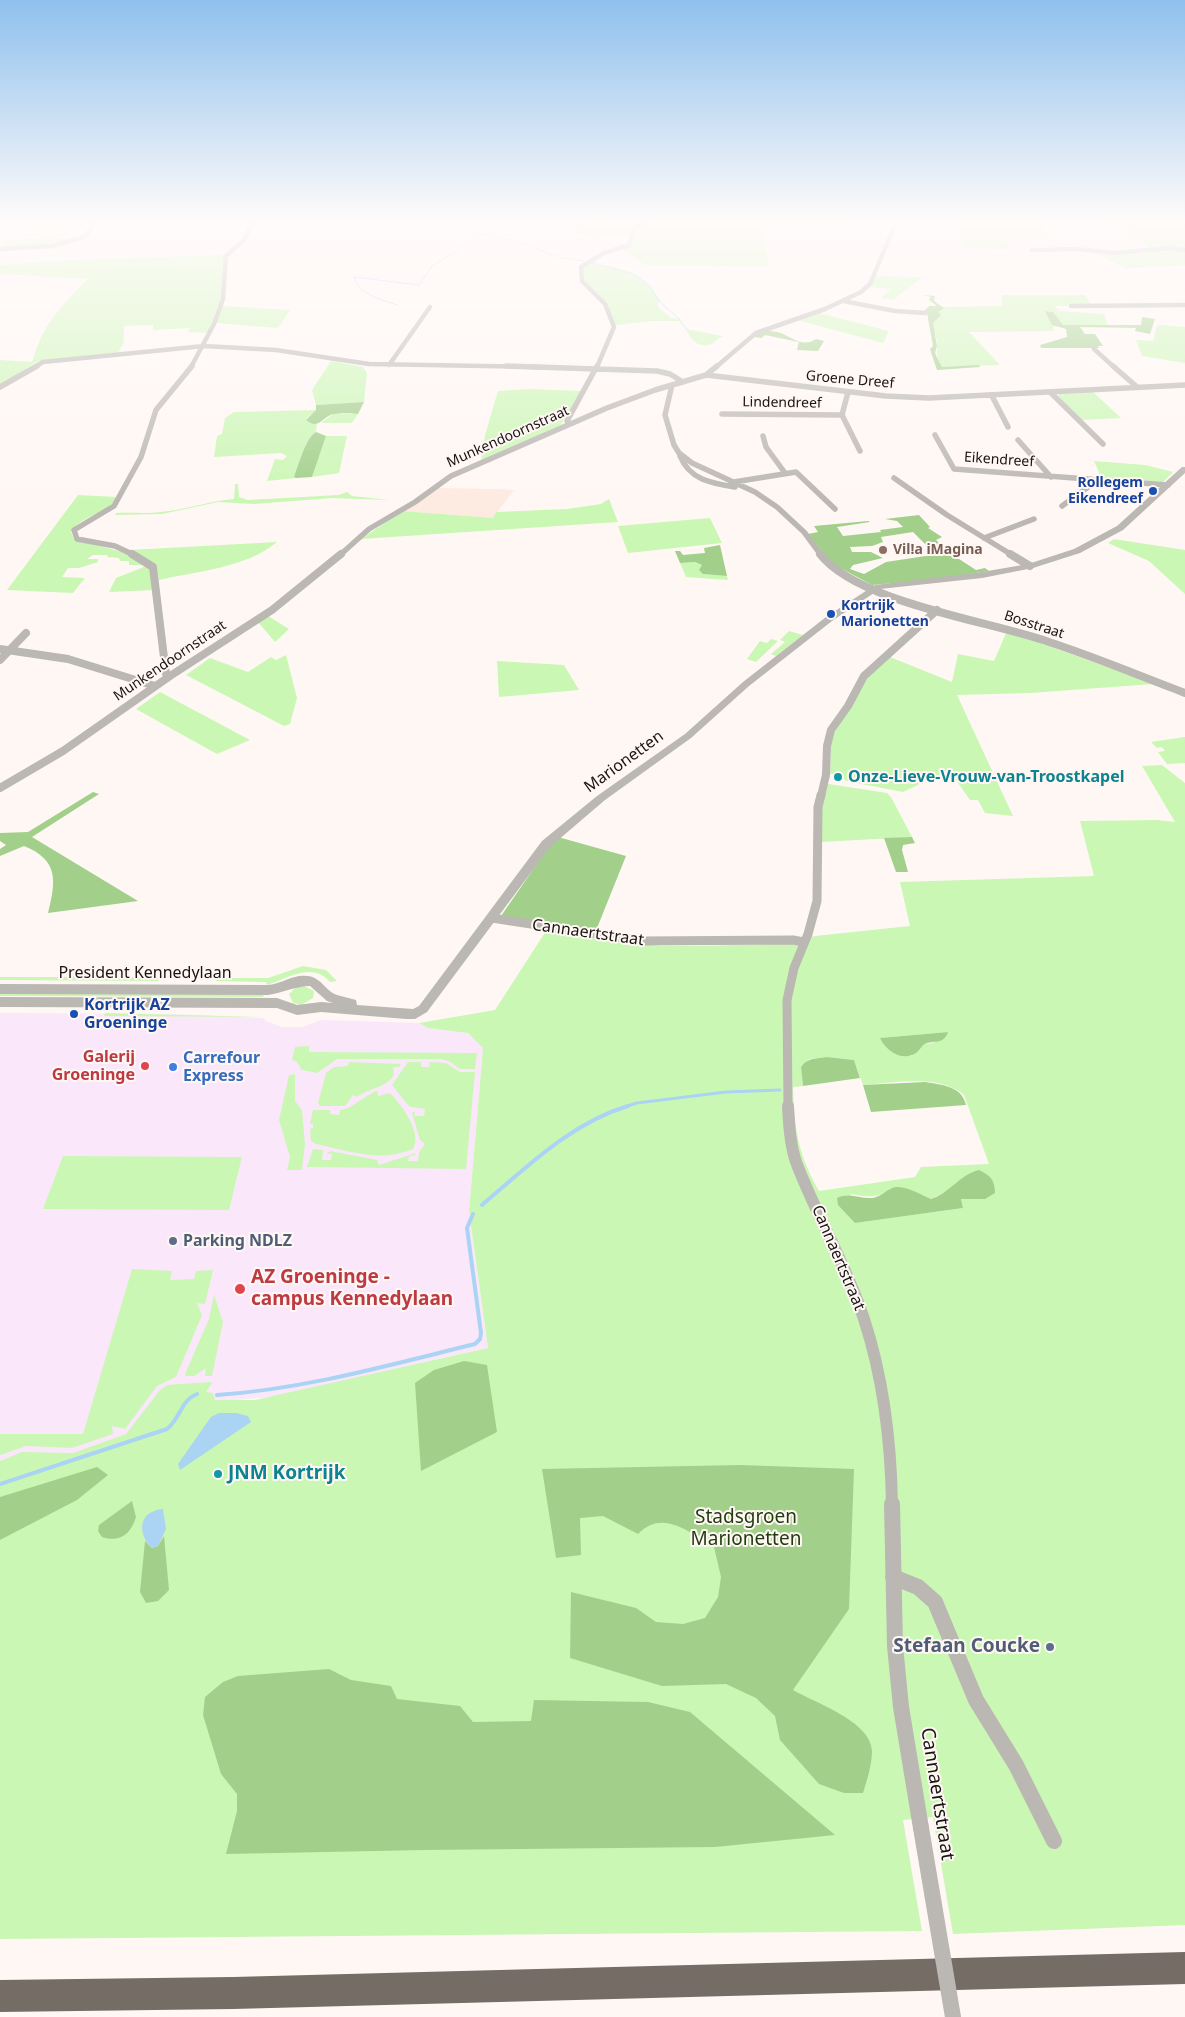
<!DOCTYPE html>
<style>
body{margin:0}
canvas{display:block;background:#fff7f4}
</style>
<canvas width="1185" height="2017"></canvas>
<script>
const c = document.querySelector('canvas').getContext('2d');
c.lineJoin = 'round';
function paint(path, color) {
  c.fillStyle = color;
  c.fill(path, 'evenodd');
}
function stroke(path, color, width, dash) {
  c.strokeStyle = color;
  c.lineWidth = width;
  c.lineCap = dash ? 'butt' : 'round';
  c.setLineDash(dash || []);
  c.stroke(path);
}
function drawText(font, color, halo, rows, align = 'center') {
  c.font = font + ' "Noto Sans",sans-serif';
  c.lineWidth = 4;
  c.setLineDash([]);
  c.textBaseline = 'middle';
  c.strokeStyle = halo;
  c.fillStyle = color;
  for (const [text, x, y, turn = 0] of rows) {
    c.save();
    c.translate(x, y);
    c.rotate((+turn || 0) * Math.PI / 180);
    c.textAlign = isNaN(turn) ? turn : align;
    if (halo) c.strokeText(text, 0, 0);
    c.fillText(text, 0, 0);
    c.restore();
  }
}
const commercial = new Path2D(`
 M 438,488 L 495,489 L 514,490 L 493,518 L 402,511 Z`);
const medical = new Path2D(`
 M 0,1013 L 173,1014 L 264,1018 L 266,1021 L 282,1027 L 302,1027 L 321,1020 L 419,1023 L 428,1028 L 464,1032 L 472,1035 L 483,1048 L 469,1212 L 488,1348 L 273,1397 L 210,1402 L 212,1393 L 198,1392 L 174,1423 L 0,1482 Z`);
const green = new Path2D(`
 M 587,220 L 601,220 L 600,225 L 633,228 L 630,231 L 629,236 L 614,235 L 596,238 L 576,233 Z
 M 650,220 L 757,220 L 758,223 L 761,223 L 769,266 L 645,265 L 622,249 L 633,241 L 634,230 Z
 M 760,220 L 841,220 L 842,225 L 763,223 Z
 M 901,220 L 1035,220 L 1049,237 L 1005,237 L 1009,249 L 965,248 L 954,222 Z
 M 1079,220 L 1179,220 L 1185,226 L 1185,250 L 1151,249 L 1126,226 Z
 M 85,237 L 60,244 L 8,248 L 4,240 Z
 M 1171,249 L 1185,251 L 1185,265 L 1125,268 L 1094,252 Z
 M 225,255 L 221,297 L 208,333 L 188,332 L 190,328 L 153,330 L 153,325 L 124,326 L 124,342 L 118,353 L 36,362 L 0,386 L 0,360 L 32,362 C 44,321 60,309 87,279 L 0,274 L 2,272 L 0,272 L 0,262 L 1,265 L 68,260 Z
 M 589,262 C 624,269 641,269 661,302 L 658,302 L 658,307 L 671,318 L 679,319 L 681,321 L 653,321 L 615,325 L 605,302 L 583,279 L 583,268 Z
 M 875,276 L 922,277 L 893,300 L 881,298 L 891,289 L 870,287 Z
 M 1002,295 L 1085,295 L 1091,305 L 1055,306 L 1059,311 L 1104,314 L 1108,325 L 1062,325 L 1053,312 L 1046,311 L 1054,327 L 1053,331 L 969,332 L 1000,365 L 942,367 C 937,358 937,353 937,344 C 937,336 933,330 933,323 L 940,315 L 937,314 L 942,307 L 1002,306 Z
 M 221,306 L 290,310 L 278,328 L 216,323 Z
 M 818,313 L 889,331 L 883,343 L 797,320 Z
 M 1157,325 L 1185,327 L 1185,363 L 1142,356 L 1136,340 L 1153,341 Z
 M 686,329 L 723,336 C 718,338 713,344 709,345 C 697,347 691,340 686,329 Z
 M 331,361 L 363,367 L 367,373 L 364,402 L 316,405 L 312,390 Z
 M 528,389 L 583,391 L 560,426 L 481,460 L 485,435 L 498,391 Z
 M 1092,391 L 1121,418 L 1081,420 L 1058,396 L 1059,394 Z
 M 316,410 L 306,419 L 310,423 L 317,423 L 316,432 C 306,437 298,466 294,477 L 296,478 L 267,481 L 275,459 L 283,460 L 287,456 L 281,453 L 214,457 L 217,436 L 222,434 L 225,418 L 234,412 Z
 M 333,414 L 358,414 L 352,423 L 321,423 Z
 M 326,436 L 347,436 L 339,473 L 312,477 Z
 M 1094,461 L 1145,465 L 1173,472 L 1163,482 L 1101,477 Z
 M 235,484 L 238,484 L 239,497 L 248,500 L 339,495 L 347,492 L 352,496 L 390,500 L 332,498 L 254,504 L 218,502 L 162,514 L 115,515 L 116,513 C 131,512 146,514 160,512 C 185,510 209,501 234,499 Z
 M 78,495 L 117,497 C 107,515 81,515 71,532 L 74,539 L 126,553 L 143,565 L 129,565 L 129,561 L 120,561 L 119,558 L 107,557 L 108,555 L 93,555 L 87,559 L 98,559 L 98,562 L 79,568 L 68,568 L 62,577 L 85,578 L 73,593 L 7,590 Z
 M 609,499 L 618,522 L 361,539 L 402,511 L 493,518 L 496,512 L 567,509 L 601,504 Z
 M 710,518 L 722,543 L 628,553 L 618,526 Z
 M 1114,539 L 1185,550 L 1185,594 L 1149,561 L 1108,543 Z
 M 277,542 C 246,568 197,571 159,580 L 157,566 L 129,550 Z
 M 695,562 L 702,565 L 703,574 L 727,576 L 728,580 L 686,577 L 680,563 Z
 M 149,565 L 154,590 L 109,592 L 116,578 Z
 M 268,616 L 289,629 L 275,642 L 258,622 Z
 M 789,631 L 803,635 L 776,656 L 771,654 L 785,642 L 780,640 Z
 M 1007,631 L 1154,684 L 1030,693 L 957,695 L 1013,816 L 985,813 L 978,800 L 970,800 L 949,770 L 903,792 L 846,781 L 839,773 L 830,774 L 831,738 L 869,676 L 890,657 L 952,682 L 958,654 L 994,661 Z
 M 771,639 L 778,641 L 756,662 L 747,659 L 760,641 L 767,643 Z
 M 286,655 L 297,698 L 290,724 L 284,726 L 186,675 L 210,658 L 248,672 L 271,657 L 276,660 Z
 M 497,661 L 564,665 L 579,690 L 499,697 Z
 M 160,692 L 250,740 L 217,754 L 136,709 Z
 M 1185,737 L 1185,763 L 1167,764 L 1158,752 L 1165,751 L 1162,747 L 1157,748 L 1151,742 Z
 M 1162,765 L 1185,783 L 1185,1925 L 953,1934 L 933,1817 L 903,1820 L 922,1931 L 0,1939 L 0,1461 L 22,1452 L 73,1453 L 126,1434 L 160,1390 L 167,1385 L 210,1382 L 212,1383 L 206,1392 L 213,1393 L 215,1400 L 255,1400 L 488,1348 L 469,1211 L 483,1048 L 468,1033 L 428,1028 L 419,1023 L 495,1010 L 546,931 L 614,942 L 661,946 L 703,946 L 773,944 L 815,936 L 910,926 L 900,882 L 1094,876 L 1080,821 L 1157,820 L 1175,822 L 1142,766 ZM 948,1032 L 933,1043 L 924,1044 L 911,1056 L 880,1038 ZM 827,1057 L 854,1060 L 863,1085 C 893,1083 938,1073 964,1095 L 989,1164 L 921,1167 L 915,1177 L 819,1191 C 798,1155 794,1127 793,1087 L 803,1086 L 801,1067 L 809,1059 ZM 957,1182 L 963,1208 L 855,1223 L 851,1194 C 868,1197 877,1199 891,1188 L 931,1199 L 951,1189 Z
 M 829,784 L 887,793 L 891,797 L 912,837 L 821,842 L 820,815 L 826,786 Z
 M 303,966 L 326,970 L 337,981 L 330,982 C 312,961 287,979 267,985 L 266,982 L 216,981 L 216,978 L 268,978 Z
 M 0,977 L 162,977 L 158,981 L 0,980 Z
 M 304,986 L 314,991 L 313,998 L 301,1005 L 293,1003 L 289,994 L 295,988 Z
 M 0,991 L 265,993 L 263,997 L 0,996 Z
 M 105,1013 L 264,1017 L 104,1016 Z
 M 309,1046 L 309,1052 L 477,1053 L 475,1069 L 460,1069 L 449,1061 L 441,1059 L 337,1059 L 317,1073 L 302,1070 L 297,1062 L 292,1060 L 295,1047 Z
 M 349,1062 L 401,1064 L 399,1067 L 393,1067 L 394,1075 C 386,1088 369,1088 357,1097 L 353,1095 L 345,1106 L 320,1106 L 318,1103 L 326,1073 L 334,1067 L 348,1066 Z
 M 408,1062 L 421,1062 L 421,1067 L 429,1067 L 430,1062 L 446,1063 L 460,1072 L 475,1072 L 466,1169 L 307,1167 L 313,1149 L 323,1150 L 322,1160 L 331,1160 L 332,1154 L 326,1154 L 330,1151 L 377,1160 L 379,1165 L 416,1153 L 415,1155 L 409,1156 L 408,1161 L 418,1161 L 419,1152 L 425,1144 L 420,1140 L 412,1113 L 415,1111 L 414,1116 L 424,1116 L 425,1109 L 411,1107 L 407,1104 L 392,1085 Z
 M 295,1074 L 295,1101 L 302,1110 L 305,1144 L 302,1170 L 287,1170 L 290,1157 L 279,1120 L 289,1075 Z
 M 377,1090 L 378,1096 L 390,1093 C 401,1104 423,1133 413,1149 C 379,1163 350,1151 316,1144 L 311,1141 L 310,1129 L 313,1128 L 313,1124 L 310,1124 L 313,1110 L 330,1110 L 330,1114 L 339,1115 L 340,1110 L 348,1108 Z
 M 63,1156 L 236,1157 L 242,1157 L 229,1210 L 43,1209 Z
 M 132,1269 L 172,1271 L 170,1280 L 194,1279 L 196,1271 L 213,1270 L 205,1304 L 197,1303 L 202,1315 L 176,1377 L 157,1386 L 125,1429 L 112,1426 L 113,1434 L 72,1448 L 26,1446 L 0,1455 L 0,1434 L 83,1434 Z
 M 214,1295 L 223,1322 L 212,1376 L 205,1376 L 206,1368 L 194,1376 L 186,1376 L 185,1374 L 209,1319 Z`);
const forest = new Path2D(`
 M 922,295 L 935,296 L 934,301 L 944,308 L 938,312 L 941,315 L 933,323 L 937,346 L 935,353 L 942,367 L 979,365 L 980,367 L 937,370 L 930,349 L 933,346 L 927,313 L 923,312 L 929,306 L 937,306 L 929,300 L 931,297 Z
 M 1045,311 L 1053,312 L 1063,325 L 1141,325 L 1142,317 L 1155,319 L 1150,334 L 1135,331 L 1136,328 L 1080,327 L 1085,334 L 1095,334 L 1103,346 L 1098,346 L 1099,348 L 1041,348 L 1040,345 L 1067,337 L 1066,329 L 1052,325 Z
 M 765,330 C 771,332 776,331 781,333 C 791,337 803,348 816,339 L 824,341 L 818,351 L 797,350 L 799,342 L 765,335 L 761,338 L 754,337 Z
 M 364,402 L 358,414 C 351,413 341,413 334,414 C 322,416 319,431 306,420 L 316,410 L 316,405 Z
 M 316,432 L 326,436 L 312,477 L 296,478 L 294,477 C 298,466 306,437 316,432 Z
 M 919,515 L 930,527 L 928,528 L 942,537 L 936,540 L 956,557 L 976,570 L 985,568 L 989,571 L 929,580 L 872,585 L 831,563 L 808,534 L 818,532 L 814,526 L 868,521 L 870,522 L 837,527 L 843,536 L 881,532 L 880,530 L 903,527 L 897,521 L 885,519 ZM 913,532 L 932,551 L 932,555 L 886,562 L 864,574 L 850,569 L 853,565 L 883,558 L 871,552 L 852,552 L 850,547 L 872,546 L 883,542 L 881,537 Z
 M 720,545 L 727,576 L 703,574 L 699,570 L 702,565 L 695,562 L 680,563 L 675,551 L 680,551 L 683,555 L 705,553 L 704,548 Z
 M 93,792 L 99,794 L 32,837 L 138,901 L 48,913 C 56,881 59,860 24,846 L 0,856 L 0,849 L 6,845 L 0,841 L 0,833 L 28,832 Z
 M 558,837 L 626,856 L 595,933 L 501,916 L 550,845 Z
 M 912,837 L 915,843 L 903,845 L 902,850 L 908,872 L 896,872 L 884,838 Z
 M 948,1032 C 944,1045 933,1040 925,1044 C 922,1045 919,1051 916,1053 C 902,1062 886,1051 880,1038 Z
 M 827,1057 L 854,1060 L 860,1078 L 803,1086 L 801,1067 C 808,1057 816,1059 827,1057 Z
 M 925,1082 C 942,1085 962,1086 966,1105 L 871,1112 L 863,1085 Z
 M 979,1170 C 990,1175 995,1180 995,1193 L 985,1199 L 961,1199 L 963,1208 L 855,1223 L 838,1205 L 837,1198 C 850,1192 859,1199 872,1198 C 880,1197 884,1192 890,1189 C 902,1182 920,1195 931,1199 C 950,1193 959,1175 979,1170 Z
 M 464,1361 L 487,1365 L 497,1432 L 421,1471 L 415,1383 L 434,1370 Z
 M 740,1465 L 854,1469 L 849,1609 L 793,1690 C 815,1703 871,1721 872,1751 C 872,1765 867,1780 863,1793 L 844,1793 L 819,1784 L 780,1740 L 775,1716 L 756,1698 L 726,1684 L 662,1686 L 570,1658 L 571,1592 L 636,1608 L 656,1622 L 683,1624 L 705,1618 L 718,1597 L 721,1577 L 714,1547 C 690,1533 663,1508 638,1534 L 603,1516 L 580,1518 L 581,1555 L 556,1558 L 542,1469 Z
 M 97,1467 L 108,1475 L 77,1500 L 0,1540 L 0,1497 Z
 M 132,1501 L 136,1517 C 131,1534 120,1543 102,1537 L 98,1531 L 99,1525 Z
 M 164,1536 L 169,1590 L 158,1601 L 146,1603 L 140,1592 L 145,1541 L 152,1548 L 158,1546 Z
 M 329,1669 L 351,1680 L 391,1686 L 397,1699 L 460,1706 L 473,1722 L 531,1721 L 534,1700 L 648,1702 L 690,1712 L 835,1835 L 715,1847 L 425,1850 L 226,1854 L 237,1811 L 237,1794 L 221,1774 L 203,1715 L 205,1697 L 223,1682 L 238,1676 Z`);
const water = new Path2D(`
 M 219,1413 L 236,1413 L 248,1416 L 251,1422 L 180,1470 L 178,1464 L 211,1417 Z
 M 163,1509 L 166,1529 L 158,1546 L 152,1548 C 137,1534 138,1511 163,1509 Z`);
const streamFar2 = new Path2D(`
 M 421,220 L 523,243 L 557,257 L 583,261
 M 592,263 L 633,274 L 650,286 L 659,301 L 678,318 L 687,330
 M 397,305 C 381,299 359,295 354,277 L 419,285 L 432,266 L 484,234`);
const streamFar1 = new Path2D(`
 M 624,1107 L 637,1103 L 726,1092 L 780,1090`);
const stream = new Path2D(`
 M 482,1205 C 527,1167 571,1123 628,1106
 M 217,1395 C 305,1389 389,1365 475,1344 L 480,1339 L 481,1333 L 467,1228 L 473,1214
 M 0,1484 L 167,1429 C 180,1419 181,1400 197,1394`);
const minorFar5 = new Path2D(`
 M 0,249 L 52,246 L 85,237 L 96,220
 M 1032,250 L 1079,249 L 1113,253 L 1171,248 L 1185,250
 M 843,301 L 895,311 L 925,313
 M 1071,306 L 1185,305
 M 1094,349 L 1114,367
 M 389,365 L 430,307
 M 35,367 L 43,362 L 204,346 L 276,350 L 369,364 L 541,367
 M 191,367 L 214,324 L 223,299 L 226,256 L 245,239 L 253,220
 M 597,367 L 614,327 L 605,304 L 582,281 L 581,267 L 604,253 L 629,245 L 633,229 L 649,220
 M 716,367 L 756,333 L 825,309 L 861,292 L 870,284 L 897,220`);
const minorFar4 = new Path2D(`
 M 506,366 L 657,371 L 670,374 L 683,382
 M 1113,366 L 1137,387
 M 706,375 L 886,396 L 929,398 L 1185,385
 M 672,385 L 665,415 L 674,445 L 679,453 L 692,463 L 755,492 L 777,507 L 804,532 L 821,555
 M 0,387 L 37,366
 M 848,392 L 842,415 L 860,451
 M 1050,392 L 1103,444
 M 992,396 L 1008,427
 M 722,414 L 842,415
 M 570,424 L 567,421 L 597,366
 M 935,435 L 954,469 L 1168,485
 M 763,436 L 766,447 L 785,473
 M 1018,440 L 1051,477
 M 680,456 C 690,480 711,483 735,487
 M 894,478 L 947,515 L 1012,555
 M 734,482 L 796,472 L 835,509
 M 1062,506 L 1091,485 L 1091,479
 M 984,538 L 1034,519
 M 134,555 L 115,546 L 77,539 L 74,530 L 114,506 L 141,457 L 156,410 L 192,366
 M 340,555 L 369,529 L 415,502 L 451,476 L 607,408 L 655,390 L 706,375 L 717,366`);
const minorFar3 = new Path2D(`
 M 132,554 L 153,567 L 166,674 L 170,676
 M 820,554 C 858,603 990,621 1049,642 C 1095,657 1140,676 1185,693
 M 1010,554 L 1030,566
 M 0,649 L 68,659 L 155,686
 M 0,660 L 26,633
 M 0,788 L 63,751 L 170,676 L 272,610 L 341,554
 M 821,796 L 826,775 L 827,746 L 831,730 L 848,706 L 864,676 L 937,610`);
const minorFar2 = new Path2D(`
 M 492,918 L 641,941 L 793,940 L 804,942
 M 788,1107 L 787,1000 L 794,968 L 808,934 L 817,901 L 818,807 L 821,795`);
const minorFar1 = new Path2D(`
 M 788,1106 C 789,1124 790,1144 796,1162 C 816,1215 846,1264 864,1319 C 884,1380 891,1442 892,1505`);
const minor = new Path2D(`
 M 892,1504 L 895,1646 L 901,1707 L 921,1828
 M 893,1577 L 918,1587 L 935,1602 L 976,1700 L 1016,1765 L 1054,1841`);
const tertiary = new Path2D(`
 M 1182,467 L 1185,467 L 1185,473 L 1123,530 L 1080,553 L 1033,568 L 982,578 L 880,589 L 832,621 L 749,686 L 691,738 L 605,800 L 550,847 L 427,1012 L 415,1019 L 406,1019 L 321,1012 L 297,1015 L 277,1008 L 0,1007 L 0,997 L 277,998 L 297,1005 L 321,1002 L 333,1003 L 327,1001 L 310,986 C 296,986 282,993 268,995 L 0,994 L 0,984 L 268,985 C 279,984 288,978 299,976 C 321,973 322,989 337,995 C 343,997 350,998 356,1000 L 357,1005 L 413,1009 L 419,1006 L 542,841 L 597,796 L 685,734 L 743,682 L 826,617 L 875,585 L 982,572 L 1028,564 L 1074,549 L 1117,526 Z`);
const motorway = new Path2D(`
 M 1185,1952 L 1185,1984 L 233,2009 L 0,2012 L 0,1980 L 233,1977 Z`);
const minorBridge = new Path2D(`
 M 921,1828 L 953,2017`);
const markers = [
 [1153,491,5,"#1a4fb4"],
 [883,550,5,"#8d6e63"],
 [831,614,5,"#1a4fb4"],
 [838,777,5,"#0f9aa8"],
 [74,1014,5,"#1a4fb4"],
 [145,1066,5,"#e0444e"],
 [173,1067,5,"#3f7fe0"],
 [173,1241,5,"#5c6f8a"],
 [240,1289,6,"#e0444e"],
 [218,1474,5,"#0f9aa8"],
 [1050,1647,5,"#5c6f8a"]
];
const farStreetnames = [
 ["Groene Dreef",850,380,5],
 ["Lindendreef",782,403,1],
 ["Munkendoornstraat",508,437,-24],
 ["Eikendreef",999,460,4],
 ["Bosstraat",1034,625,18],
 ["Munkendoornstraat",170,661,-34]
];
const farTransitnames = [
 ["Rollegem",1143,483],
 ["Eikendreef",1143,499],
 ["Kortrijk",841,606,"left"],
 ["Marionetten",841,622,"left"]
];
const farEducationnames = [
 ["Vil!a iMagina",893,550]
];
const streetNames = [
 ["Marionetten",624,762,-36],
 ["Cannaertstraat",588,933,8],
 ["President Kennedylaan",145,973],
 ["Cannaertstraat",838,1258,67]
];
const cultureNames = [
 ["Onze-Lieve-Vrouw-van-Troostkapel",848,777]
];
const transitNames = [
 ["Kortrijk AZ",84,1005],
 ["Groeninge",84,1023]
];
const healthNames = [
 ["Galerij",135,1057],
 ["Groeninge",135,1075]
];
const shopNames = [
 ["Carrefour",183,1058],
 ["Express",183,1076]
];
const serviceNames = [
 ["Parking NDLZ",183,1241]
];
const nearHealthnames = [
 ["AZ Groeninge -",251,1278],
 ["campus Kennedylaan",251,1300]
];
const nearCulturenames = [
 ["JNM Kortrijk",228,1474]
];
const nearParknames = [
 ["Stadsgroen",746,1518],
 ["Marionetten",746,1540]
];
const nearServicenames = [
 ["Stefaan Coucke",1040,1647]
];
const nearStreetnames = [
 ["Cannaertstraat",937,1794,81]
];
paint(commercial, '#fdebe1');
paint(medical, '#fae8fa');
paint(green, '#cbf7b5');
paint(forest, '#a2d08b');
paint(water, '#abd3f4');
stroke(streamFar2, '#abd3f4', 1);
stroke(streamFar1, '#abd3f4', 3);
stroke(stream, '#abd3f4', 4);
stroke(minorFar5, '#bbb7b3', 4.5);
stroke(minorFar4, '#bbb7b3', 5.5);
stroke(minorFar3, '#bbb7b3', 8);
stroke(minorFar2, '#bbb7b3', 9);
stroke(minorFar1, '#bbb7b3', 12);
stroke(minor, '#bbb7b3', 16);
paint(tertiary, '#bbb7b3');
paint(motorway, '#746c65');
stroke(minorBridge, '#bbb7b3', 16);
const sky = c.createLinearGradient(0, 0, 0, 502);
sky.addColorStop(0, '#8fc0ed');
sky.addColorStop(0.44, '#fffbfa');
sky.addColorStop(1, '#fffbfa00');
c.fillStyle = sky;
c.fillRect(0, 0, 1185, 502);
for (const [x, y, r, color] of markers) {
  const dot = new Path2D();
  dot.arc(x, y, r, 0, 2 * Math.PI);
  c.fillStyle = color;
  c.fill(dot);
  stroke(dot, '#fff7f4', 2);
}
drawText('14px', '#181412', '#fff7f4', farStreetnames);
drawText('bold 14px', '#164399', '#fff7f4', farTransitnames, 'right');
drawText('bold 14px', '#785e54', '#fff7f4', farEducationnames, 'left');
drawText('16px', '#181412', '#fff7f4', streetNames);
drawText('bold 16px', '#0d838f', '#fff7f4', cultureNames, 'left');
drawText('bold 16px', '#164399', '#fff7f4', transitNames, 'left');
drawText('bold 16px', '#be3a42', '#fff7f4', healthNames, 'right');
drawText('bold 16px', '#366cbe', '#fff7f4', shopNames, 'left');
drawText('bold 16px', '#4e5e75', '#fff7f4', serviceNames, 'left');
drawText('bold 19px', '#be3a42', '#fff7f4', nearHealthnames, 'left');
drawText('bold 19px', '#0d838f', '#fff7f4', nearCulturenames, 'left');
drawText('19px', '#1f3b0c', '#fff7f4', nearParknames);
drawText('bold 19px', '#4e5e75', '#fff7f4', nearServicenames, 'right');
drawText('19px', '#181412', '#fff7f4', nearStreetnames);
</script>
